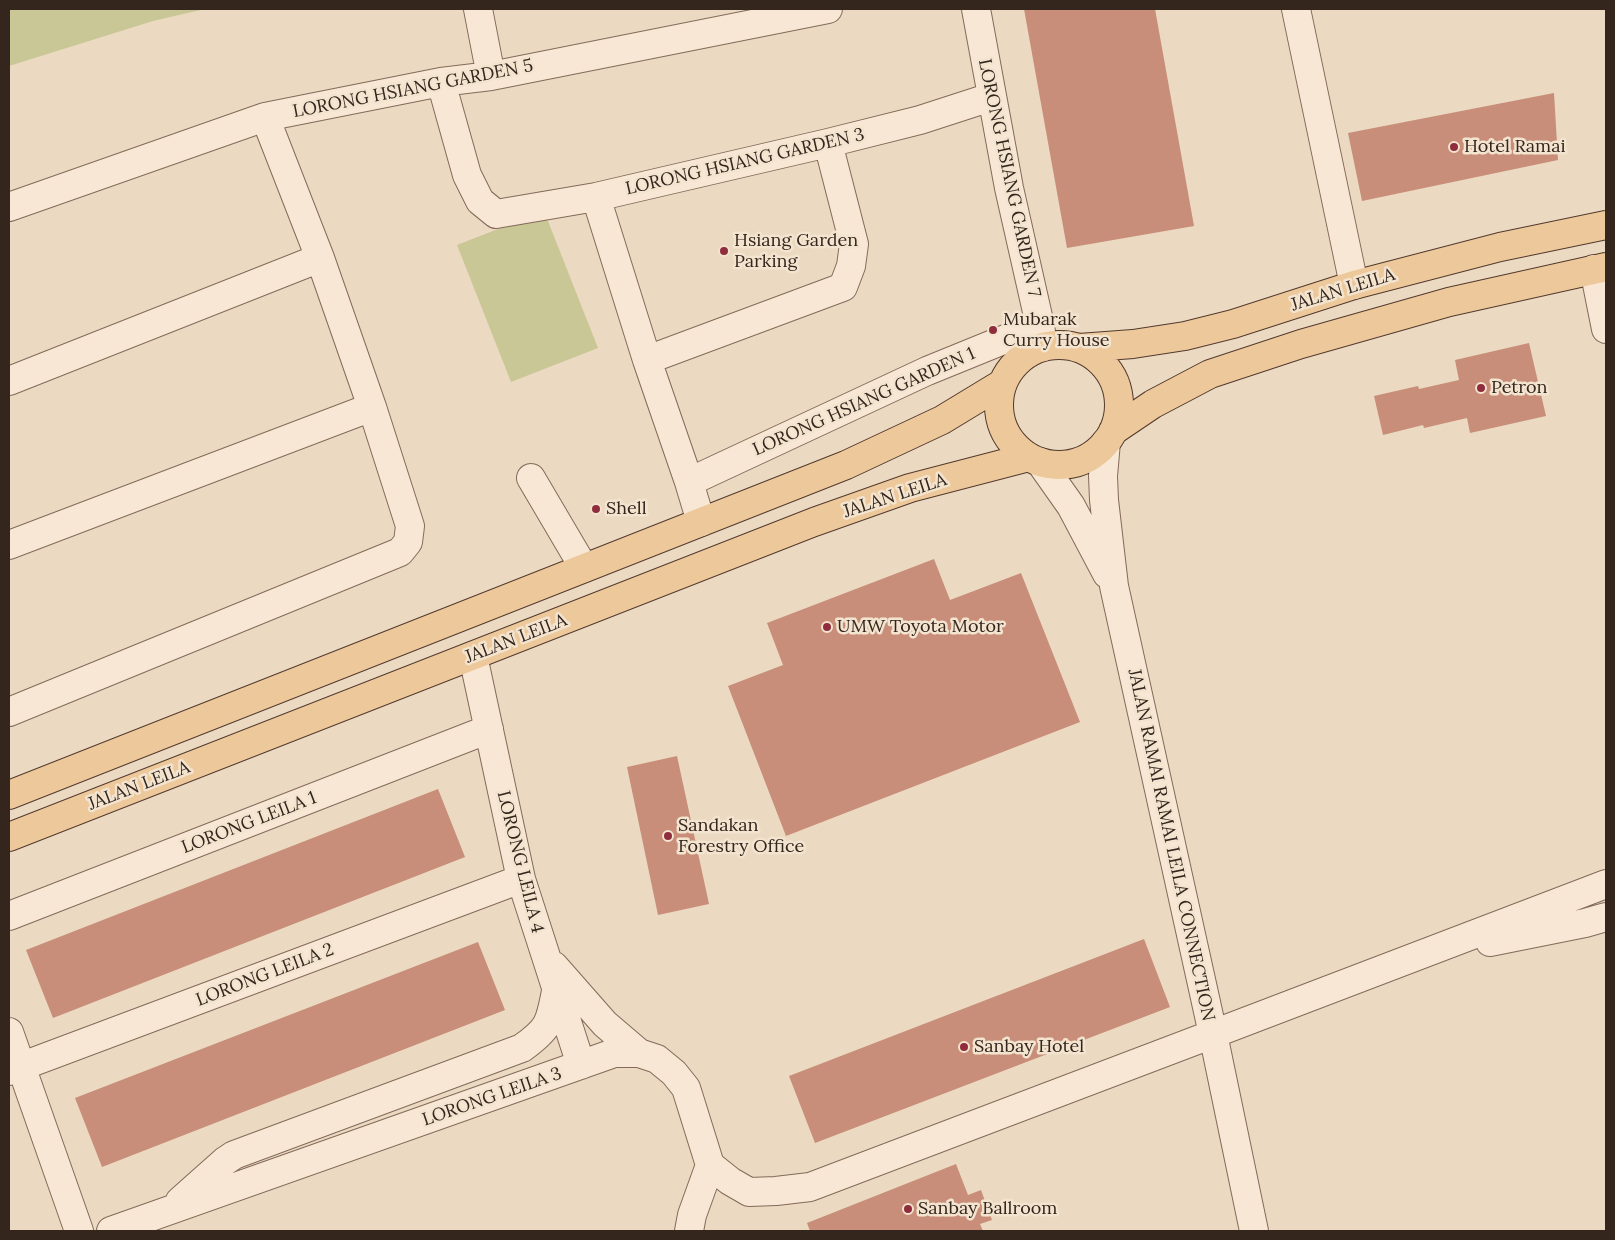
<!DOCTYPE html>
<style>
body{margin:0}
#map{position:relative;width:1615px;height:1240px;overflow:hidden;background:#ebd9c1;font-family:Lora,serif}
canvas{display:block}
.frame{position:absolute;inset:0;border:10px solid #34251d;pointer-events:none}
</style>
<div id="map">
<canvas width="1615" height="1240"></canvas>
<div class="frame"></div>
</div>
<script>
const c = document.querySelector('canvas').getContext('2d');
c.lineJoin = 'round';
function paint(path, color) {
  c.fillStyle = color;
  c.fill(path, 'evenodd');
}
function stroke(path, color, width, dash) {
  c.strokeStyle = color;
  c.lineWidth = width;
  c.lineCap = dash ? 'butt' : 'round';
  c.setLineDash(dash || []);
  c.stroke(path);
}
function drawText(font, color, halo, rows, align = 'center') {
  c.font = font + ' Lora,serif';
  c.lineWidth = 5;
  c.setLineDash([]);
  c.textBaseline = 'middle';
  c.strokeStyle = halo;
  c.fillStyle = color;
  for (const [text, x, y, turn = 0] of rows) {
    c.save();
    c.translate(x, y);
    c.rotate((+turn || 0) * Math.PI / 180);
    c.textAlign = isNaN(turn) ? turn : align;
    if (halo) c.strokeText(text, 0, 0);
    c.fillText(text, 0, 0);
    c.restore();
  }
}
const green = new Path2D(`
 M 9,9 L 205,9 L 153,21 L 9,66 Z
 M 544,211 L 598,348 L 511,382 L 457,245 Z`);
const building = new Path2D(`
 M 1024,9 L 1155,9 L 1194,226 L 1067,248 Z
 M 1554,93 L 1558,160 L 1362,201 L 1348,133 Z
 M 1529,343 L 1546,416 L 1470,433 L 1467,418 L 1424,428 L 1423,425 L 1383,435 L 1374,396 L 1418,386 L 1419,389 L 1459,380 L 1455,360 Z
 M 934,559 L 950,600 L 1021,573 L 1080,722 L 786,836 L 728,686 L 783,665 L 767,623 Z
 M 677,756 L 709,904 L 658,915 L 627,767 Z
 M 438,789 L 465,857 L 53,1018 L 26,950 Z
 M 1144,939 L 1170,1007 L 815,1143 L 789,1076 Z
 M 478,942 L 505,1010 L 102,1167 L 75,1098 Z
 M 956,1164 L 968,1195 L 981,1190 L 992,1220 L 980,1224 L 983,1231 L 810,1231 L 807,1223 Z`);
const minor = new Path2D(`
 M 478,9 L 491,76
 M 976,9 L 1009,188 L 1040,325 L 1043,347
 M 1296,9 L 1354,285
 M 441,82 L 467,175 L 480,201 L 496,214 L 596,197 L 828,143 L 920,120 L 991,97
 M 596,197 L 647,360 L 689,482 L 701,522
 M 9,207 L 265,117 L 441,82 L 491,76 L 828,9
 M 1594,269 L 1606,329
 M 647,360 L 843,287 L 851,266 L 854,244 L 828,143
 M 9,381 L 320,258
 M 1040,462 L 1071,506 L 1107,574
 M 531,478 L 584,568
 M 689,482 L 927,371 L 1040,325
 M 9,545 L 372,407
 M 473,656 L 521,879 L 581,1065
 M 9,712 L 400,552 L 408,542 L 410,526 L 372,407 L 320,258 L 265,117
 M 9,916 L 489,729
 M 1490,942 L 1585,923 L 1606,917
 M 554,966 L 605,1024 L 639,1053
 M 9,1032 L 79,1231
 M 9,1071 L 521,879
 M 180,1201 L 225,1161 L 234,1155 L 522,1048 C 550,1028 550,1022 556,991
 M 111,1231 L 614,1053 L 639,1053 L 657,1059 L 674,1073 L 686,1088 L 710,1165 L 730,1181 L 749,1192 L 776,1191 L 810,1187 L 1213,1034 L 1114,586 L 1104,500 L 1103,476 L 1106,442
 M 689,1231 L 692,1215 L 710,1165
 M 1254,1231 L 1213,1034 L 1606,884`);
const major = new Path2D(`
 M999 405a60 60 0 1 1 120 0a60 60 0 1 1-120 0Z
 M 1079,348 L 1133,344 L 1185,336 L 1233,324 L 1354,285 L 1500,247 L 1606,225
 M 1113,431 L 1153,404 L 1210,374 L 1301,344 L 1449,302 L 1606,267
 M 9,795 L 846,465 L 942,420 L 1003,383
 M 9,837 L 814,522 L 910,488 L 1029,457`);
const markers = [
 [1454,147,5,"#902d3c"],
 [724,251,5,"#902d3c"],
 [993,330,5,"#902d3c"],
 [1481,388,5,"#902d3c"],
 [596,509,5,"#902d3c"],
 [827,627,5,"#902d3c"],
 [668,836,5,"#902d3c"],
 [964,1047,5,"#902d3c"],
 [908,1209,5,"#902d3c"]
];
const streetNames = [
 ["LORONG HSIANG GARDEN 5",413,89,-11],
 ["LORONG HSIANG GARDEN 3",745,162,-13],
 ["LORONG HSIANG GARDEN 7",1009,178,78],
 ["JALAN LEILA",1343,290,-17],
 ["LORONG HSIANG GARDEN 1",864,402,-24],
 ["JALAN LEILA",895,496,-18],
 ["JALAN LEILA",516,639,-21],
 ["JALAN LEILA",139,786,-21],
 ["LORONG LEILA 1",249,823,-21],
 ["JALAN RAMAI RAMAI LEILA CONNECTION",1171,845,78],
 ["LORONG LEILA 4",520,862,76],
 ["LORONG LEILA 2",265,975,-21],
 ["LORONG LEILA 3",492,1097,-19]
];
const poiNames = [
 ["Hotel Ramai",1464,147],
 ["Hsiang Garden",734,241],
 ["Parking",734,262],
 ["Mubarak",1003,320],
 ["Curry House",1003,341],
 ["Petron",1491,388],
 ["Shell",606,509],
 ["UMW Toyota Motor",837,627],
 ["Sandakan",678,826],
 ["Forestry Office",678,847],
 ["Sanbay Hotel",974,1047],
 ["Sanbay Ballroom",918,1209]
];
paint(green, '#c9c796');
paint(building, '#c88e79');
stroke(minor, '#846a5a', 30);
stroke(major, '#523a2e', 30);
stroke(minor, '#f7e7d4', 28);
stroke(major, '#edc89a', 28);
for (const [x, y, r, color] of markers) {
  const dot = new Path2D();
  dot.arc(x, y, r, 0, 2 * Math.PI);
  c.fillStyle = color;
  c.fill(dot);
  stroke(dot, '#f3e4d0', 2);
}
drawText('18px', '#34251d', '#f3e4d0', streetNames);
drawText('18px', '#34251d', '#f3e4d0', poiNames, 'left');
</script>
